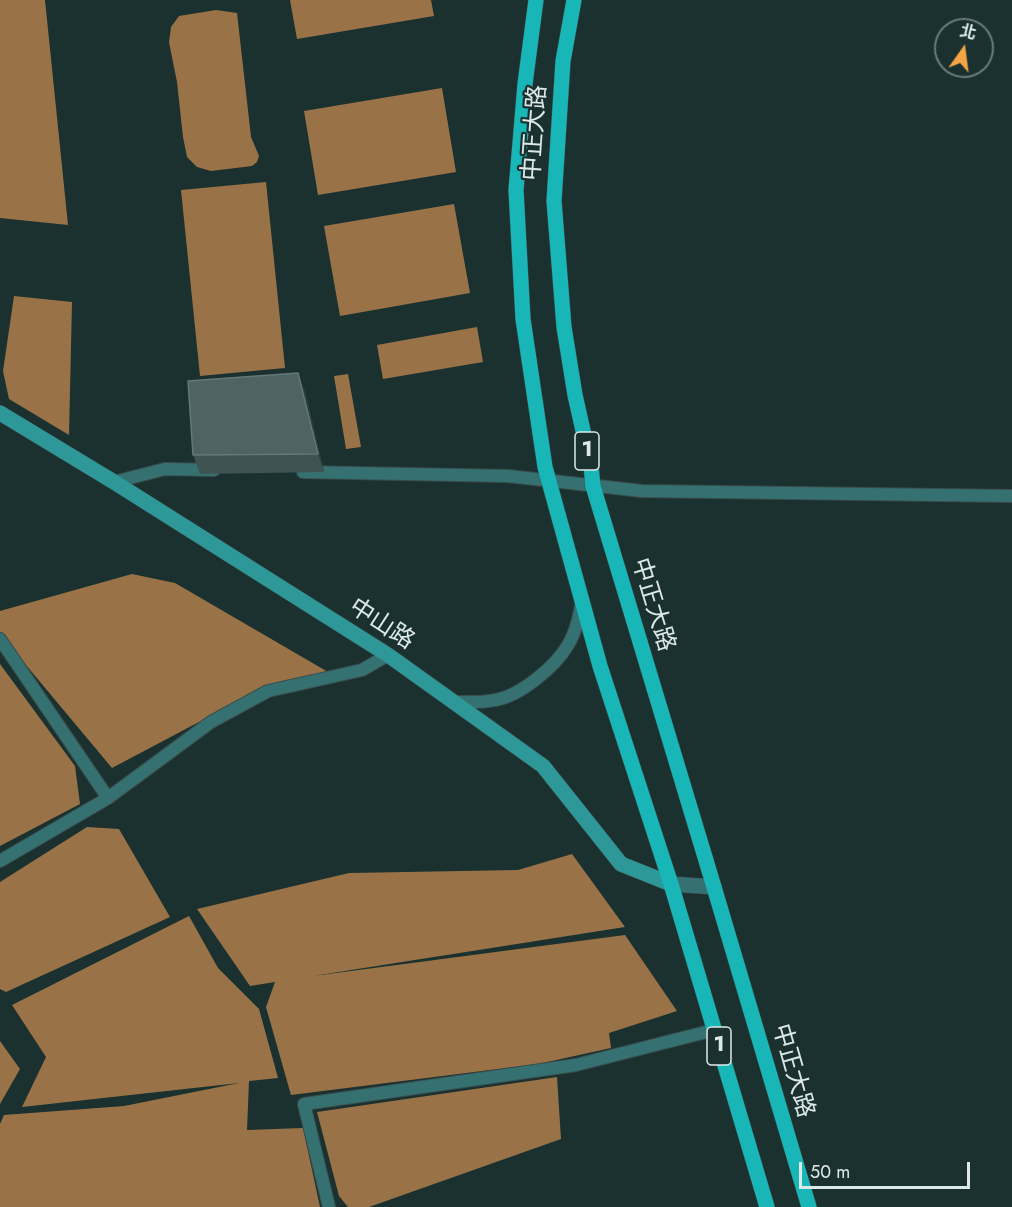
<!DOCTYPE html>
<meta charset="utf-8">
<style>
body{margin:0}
#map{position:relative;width:1012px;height:1207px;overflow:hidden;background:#1b3130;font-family:Jost,"Noto Sans TC",sans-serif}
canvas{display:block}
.north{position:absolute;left:934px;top:18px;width:60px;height:60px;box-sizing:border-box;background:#1b3130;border:2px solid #697b7a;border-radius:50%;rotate:14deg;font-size:16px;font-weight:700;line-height:24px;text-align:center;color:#dde9e9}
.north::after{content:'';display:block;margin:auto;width:21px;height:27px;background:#f2a542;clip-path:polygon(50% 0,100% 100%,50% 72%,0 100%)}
.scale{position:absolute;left:799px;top:1162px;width:171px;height:27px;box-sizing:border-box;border:3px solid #dde9e9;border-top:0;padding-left:8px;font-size:18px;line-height:21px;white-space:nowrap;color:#dde9e9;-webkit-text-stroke:4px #1b3130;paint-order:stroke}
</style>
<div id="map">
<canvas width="1012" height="1207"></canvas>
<div class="north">北</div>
<div class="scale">50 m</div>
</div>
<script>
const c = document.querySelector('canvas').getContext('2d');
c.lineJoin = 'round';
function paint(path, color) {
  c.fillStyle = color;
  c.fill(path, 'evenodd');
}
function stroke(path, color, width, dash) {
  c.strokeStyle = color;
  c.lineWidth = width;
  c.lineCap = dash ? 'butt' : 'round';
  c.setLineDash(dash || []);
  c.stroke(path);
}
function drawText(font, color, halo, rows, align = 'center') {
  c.font = font + ' Jost,"Noto Sans TC",sans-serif';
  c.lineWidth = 4.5;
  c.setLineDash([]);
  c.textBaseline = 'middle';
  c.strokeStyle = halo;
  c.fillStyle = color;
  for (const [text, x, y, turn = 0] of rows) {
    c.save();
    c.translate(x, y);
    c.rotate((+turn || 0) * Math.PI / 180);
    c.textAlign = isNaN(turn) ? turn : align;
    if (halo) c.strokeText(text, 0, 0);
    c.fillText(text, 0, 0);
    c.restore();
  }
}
const water = new Path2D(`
 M 0,0 L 45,0 L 68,225 L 0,218 Z
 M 290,0 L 431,0 L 434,16 L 297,39 Z
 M 216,10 L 237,13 L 251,137 L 259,156 L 257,162 L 252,166 L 211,171 L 197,167 L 187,157 L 183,137 L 177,82 L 169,42 L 171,27 L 179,16 Z
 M 442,88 L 456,172 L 318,195 L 304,111 Z
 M 266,182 L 285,368 L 200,376 L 181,190 Z
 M 454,204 L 470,293 L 340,316 L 324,226 Z
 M 14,296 L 72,302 L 69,435 L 9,399 L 3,371 Z
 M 477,327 L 483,362 L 383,379 L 377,345 Z
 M 348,374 L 361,447 L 346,449 L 334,376 Z
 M 132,574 L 175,583 L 328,672 L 197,723 L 112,768 L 0,634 L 0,611 Z
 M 0,664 L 75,766 L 80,804 L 0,846 Z
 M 87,827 L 119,829 L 170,917 L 6,992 L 0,989 L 0,882 Z
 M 572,854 L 625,927 L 313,976 L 625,935 L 677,1011 L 609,1033 L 611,1048 L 538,1064 L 291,1095 L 266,1007 L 275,982 L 250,986 L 197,909 L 349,873 L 518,870 Z
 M 189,916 L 218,968 L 259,1009 L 278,1078 L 249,1081 L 247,1130 L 303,1128 L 320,1207 L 0,1207 L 0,1124 L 4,1115 L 124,1106 L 239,1083 L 22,1107 L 46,1057 L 12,1005 Z
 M 0,1041 L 20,1069 L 0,1104 Z
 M 557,1077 L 561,1139 L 369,1207 L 348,1207 L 339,1196 L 317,1112 Z`);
const lane = new Path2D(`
 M 303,472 L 508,476 L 642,491 L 1012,496
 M 114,482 L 165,469 L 214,470
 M 0,639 L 108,798
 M 453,702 C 467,702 482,703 495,700 C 520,696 555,667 568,645 C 576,632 579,616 582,601
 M 0,861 L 108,798 L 211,722 L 268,691 L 362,670 L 388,655
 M 329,1207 L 304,1104 L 576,1065 L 714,1030`);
const street = new Path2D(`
 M 671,884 L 714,887`);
const secondary = new Path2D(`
 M 0,413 L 114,482 L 388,655 L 543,766 L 621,864 L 671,884`);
const primary = new Path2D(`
 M 536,0 L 525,84 L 516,190 L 523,319 L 545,467 L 600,666 L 671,884 L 767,1207
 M 574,0 L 563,61 L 554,201 L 564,327 L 575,395 L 591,466 L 593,486 L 714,887 L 809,1207`);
const wall = new Path2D(`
 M 305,391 L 324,472 L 200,474 L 193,455 Z`);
const shadedWall = new Path2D(`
 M 298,373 L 305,391 L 324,472 L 318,454 Z`);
const building = new Path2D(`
 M 298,373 L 318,454 L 193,455 L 188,381 Z`);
const shields = [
 [587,451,24],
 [719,1046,24]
];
const shieldNames = [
 ["1",587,451],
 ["1",719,1046]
];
const streetNames = [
 ["中正大路",536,133,-86],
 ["中正大路",652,605,73],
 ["中山路",381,625,33],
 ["中正大路",792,1071,74]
];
paint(water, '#997347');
stroke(lane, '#3a4e4e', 14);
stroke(street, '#3a4e4e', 16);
stroke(secondary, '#3a4e4e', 16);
stroke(primary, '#3a4e4e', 16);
stroke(lane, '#367171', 12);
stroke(street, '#367171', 15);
stroke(secondary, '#2e9898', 15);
stroke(primary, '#18b6b6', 15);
paint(wall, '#3e5352');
paint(shadedWall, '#293f3e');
paint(building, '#4f6363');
stroke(building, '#657878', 1.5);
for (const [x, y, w] of shields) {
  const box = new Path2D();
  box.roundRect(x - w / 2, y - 19, w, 38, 4.5);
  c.fillStyle = '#1b3130';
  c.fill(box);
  stroke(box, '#dde9e9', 1.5);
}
drawText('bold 22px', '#dde9e9', null, shieldNames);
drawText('24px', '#dde9e9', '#1b3130', streetNames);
</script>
